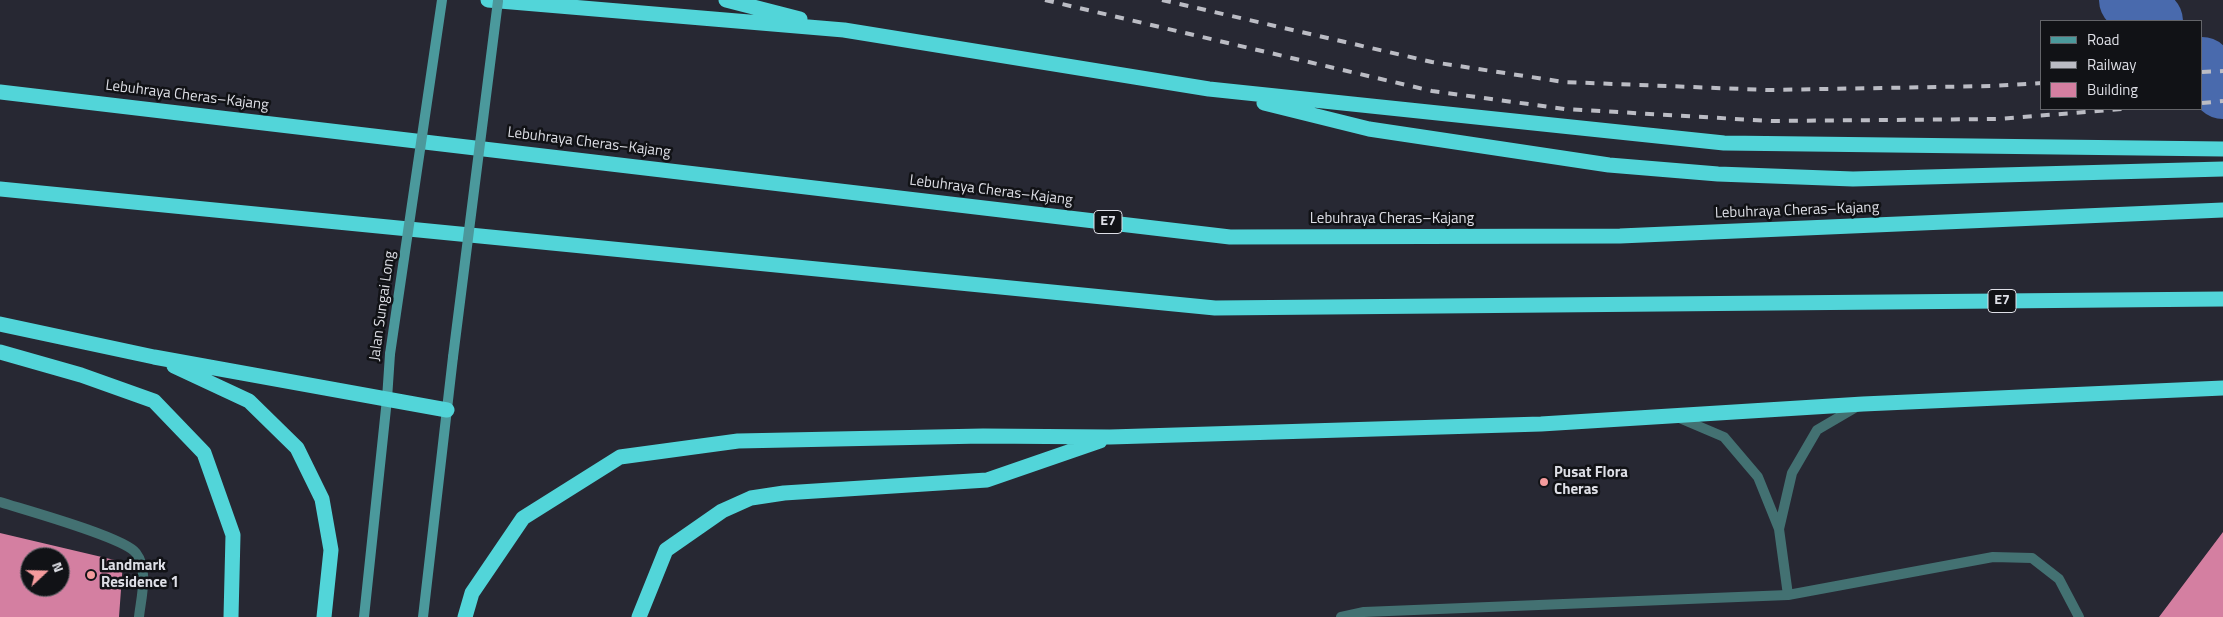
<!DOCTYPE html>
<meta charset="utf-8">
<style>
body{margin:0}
#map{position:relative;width:2223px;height:617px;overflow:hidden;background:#272833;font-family:"Titillium Web",sans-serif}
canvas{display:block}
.legend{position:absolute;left:2040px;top:20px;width:162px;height:90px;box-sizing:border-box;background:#111216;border:1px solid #636469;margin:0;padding:6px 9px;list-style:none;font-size:15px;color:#dedfe6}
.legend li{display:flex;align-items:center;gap:10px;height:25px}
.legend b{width:25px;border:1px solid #636469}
.north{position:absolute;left:20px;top:547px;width:50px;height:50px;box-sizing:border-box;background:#111216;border:1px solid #636469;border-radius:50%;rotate:69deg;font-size:14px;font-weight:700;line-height:20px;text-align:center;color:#dedfe6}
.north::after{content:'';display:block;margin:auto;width:18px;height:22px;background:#f59b9d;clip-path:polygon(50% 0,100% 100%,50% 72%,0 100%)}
</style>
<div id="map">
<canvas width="2223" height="617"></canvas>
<ul class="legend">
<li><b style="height:6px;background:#4b999c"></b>Road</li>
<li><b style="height:6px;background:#bbbcc4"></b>Railway</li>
<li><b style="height:14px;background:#d47fa1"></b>Building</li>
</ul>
<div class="north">N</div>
</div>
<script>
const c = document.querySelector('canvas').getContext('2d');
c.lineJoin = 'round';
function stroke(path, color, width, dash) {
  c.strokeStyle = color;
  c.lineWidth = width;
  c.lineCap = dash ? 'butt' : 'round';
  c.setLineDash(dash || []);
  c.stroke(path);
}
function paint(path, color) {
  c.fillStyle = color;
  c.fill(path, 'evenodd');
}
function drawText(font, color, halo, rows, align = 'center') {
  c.font = font + ' "Titillium Web",sans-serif';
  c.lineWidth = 5;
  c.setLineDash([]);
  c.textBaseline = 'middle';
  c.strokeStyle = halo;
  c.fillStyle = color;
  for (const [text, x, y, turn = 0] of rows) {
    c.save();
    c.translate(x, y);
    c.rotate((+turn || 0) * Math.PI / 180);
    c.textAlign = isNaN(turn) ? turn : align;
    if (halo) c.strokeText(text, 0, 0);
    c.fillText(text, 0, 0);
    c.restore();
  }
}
const river = new Path2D(`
 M 2130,0 L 2152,21
 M 2202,68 L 2223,88`);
const building = new Path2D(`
 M 2223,532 L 2223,617 L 2159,617 Z
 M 0,533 L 123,562 L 119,617 L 0,617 ZM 30,557 L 60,557 L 60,587 L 30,587 Z`);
const lane = new Path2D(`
 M 1677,417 L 1724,437 L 1758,477 L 1779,529 L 1788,595
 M 0,502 C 25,510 124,537 136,553 C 149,570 141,598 139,617
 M 1779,529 L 1792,473 L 1817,430 L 1858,406
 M 1341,617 L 1364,612 L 1788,595 L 1993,557 L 2032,558 L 2059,579 L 2079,617`);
const secondary = new Path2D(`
 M 364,617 L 387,399 L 390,354
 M 423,617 L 453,357`);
const highway = new Path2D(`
 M 488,0 L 844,30 L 1209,89 L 1724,143 L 2223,149
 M 726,0 L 800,19
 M 0,92 L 1230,237 L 1620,236 L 2223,210
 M 1264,103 L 1369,129 L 1609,165 L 1718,174 L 1853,179 L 2223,169
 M 0,189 L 1215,308 L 2223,299
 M 0,324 L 154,357 L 447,410
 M 0,352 L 81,375 L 154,401 L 204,453 L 233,535 L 231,617
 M 174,366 L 249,401 L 297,448 L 322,499 L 331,550 L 324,617
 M 465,617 L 472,593 L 523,518 L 620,457 L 738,441 L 983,436 L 1110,437 L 1541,424 L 1863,404 L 2223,388
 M 639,617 L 666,550 L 722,511 L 751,498 L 784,493 L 987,480 L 1100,441`);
const rail = new Path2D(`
 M 1045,0 L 1432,91 L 1565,109 L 1771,121 L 1998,119 L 2123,109
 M 1162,0 L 1432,62 L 1564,82 L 1768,90 L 1993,86 L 2042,83
 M 2202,72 L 2223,71
 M 2202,103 L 2223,101`);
const secondaryBridge = new Path2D(`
 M 390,354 L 442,0
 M 453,357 L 498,1`);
const markers = [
 [1544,482,5,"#f59b9d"],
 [91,575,5,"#f59b9d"]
];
const shields = [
 [1108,222,28],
 [2002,301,28]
];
const shieldNames = [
 ["E7",1108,222],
 ["E7",2002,301]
];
const streetNames = [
 ["Lebuhraya Cheras–Kajang",187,96,7],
 ["Lebuhraya Cheras–Kajang",589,143,7],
 ["Lebuhraya Cheras–Kajang",991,191,7],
 ["Lebuhraya Cheras–Kajang",1797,211,-2],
 ["Lebuhraya Cheras–Kajang",1392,219],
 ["Jalan Sungai Long",383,306,-82]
];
const poiNames = [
 ["Pusat Flora",1554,473],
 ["Cheras",1554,490],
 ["Landmark",101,566],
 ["Residence 1",101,583]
];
stroke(river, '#496aad', 62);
paint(building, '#d47fa1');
stroke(lane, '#437172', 10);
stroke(secondary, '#4b999c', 10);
stroke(highway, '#52d5d9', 15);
stroke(rail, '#bbbcc4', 4, [9, 9]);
stroke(secondaryBridge, '#4b999c', 10);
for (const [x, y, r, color] of markers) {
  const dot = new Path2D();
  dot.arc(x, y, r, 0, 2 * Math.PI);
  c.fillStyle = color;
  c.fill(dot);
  stroke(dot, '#111216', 2);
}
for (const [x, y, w] of shields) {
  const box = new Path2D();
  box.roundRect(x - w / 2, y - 11.5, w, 23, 4);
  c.fillStyle = '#111216';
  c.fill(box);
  stroke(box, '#dedfe6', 1);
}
drawText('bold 14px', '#dedfe6', null, shieldNames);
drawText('15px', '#dedfe6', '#111216', streetNames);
drawText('bold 15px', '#dedfe6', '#111216', poiNames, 'left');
</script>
